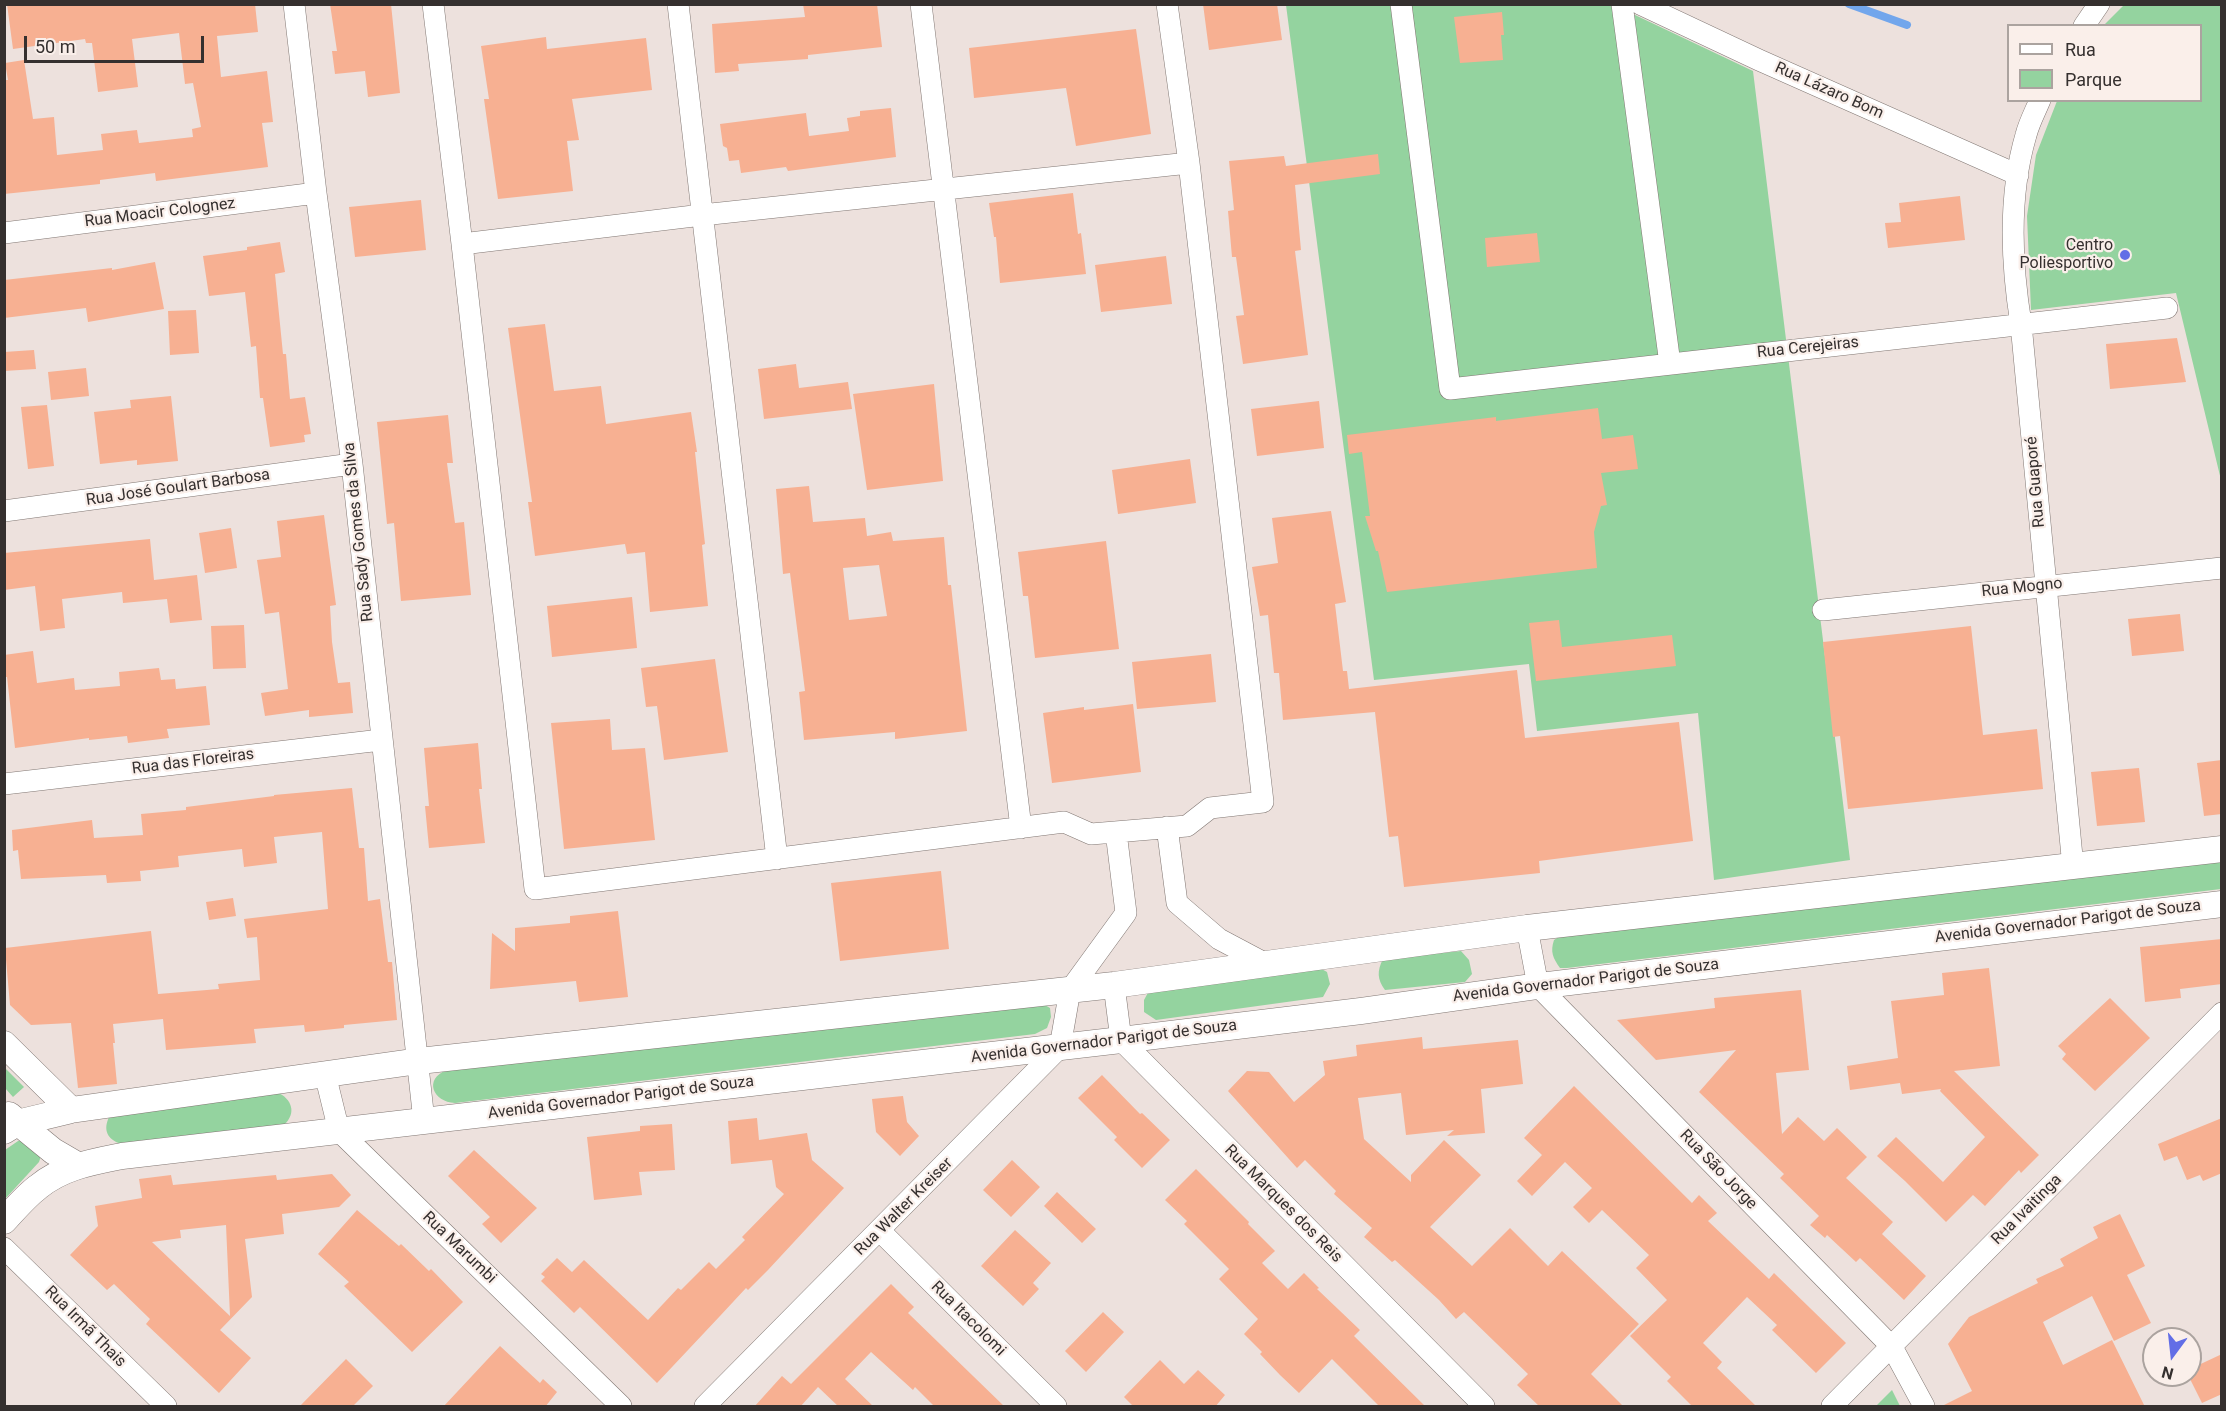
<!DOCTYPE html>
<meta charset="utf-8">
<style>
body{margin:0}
#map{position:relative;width:2226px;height:1411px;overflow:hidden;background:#ede1dd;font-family:Roboto,sans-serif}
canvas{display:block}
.frame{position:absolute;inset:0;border:6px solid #35302f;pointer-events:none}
.legend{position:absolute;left:2007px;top:24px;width:195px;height:78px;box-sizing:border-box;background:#faefea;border:2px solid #aba39f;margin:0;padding:8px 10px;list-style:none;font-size:18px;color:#35302f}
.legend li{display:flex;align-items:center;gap:12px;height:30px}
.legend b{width:30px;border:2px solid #aba39f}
.north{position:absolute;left:2142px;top:1327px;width:60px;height:60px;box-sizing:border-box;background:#faefea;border:2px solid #aba39f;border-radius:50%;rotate:195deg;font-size:16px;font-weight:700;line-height:24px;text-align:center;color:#35302f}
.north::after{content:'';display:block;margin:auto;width:21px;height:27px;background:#626ee6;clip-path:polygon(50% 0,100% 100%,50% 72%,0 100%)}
.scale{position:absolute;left:24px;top:36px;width:180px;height:27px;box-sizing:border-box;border:3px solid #35302f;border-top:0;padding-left:8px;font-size:18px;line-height:21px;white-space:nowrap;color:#35302f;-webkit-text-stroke:4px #faefea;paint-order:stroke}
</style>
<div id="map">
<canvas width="2226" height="1411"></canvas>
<div class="frame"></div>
<ul class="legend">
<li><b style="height:8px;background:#fff"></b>Rua</li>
<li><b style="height:16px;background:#94d39f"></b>Parque</li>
</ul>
<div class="north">N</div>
<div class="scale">50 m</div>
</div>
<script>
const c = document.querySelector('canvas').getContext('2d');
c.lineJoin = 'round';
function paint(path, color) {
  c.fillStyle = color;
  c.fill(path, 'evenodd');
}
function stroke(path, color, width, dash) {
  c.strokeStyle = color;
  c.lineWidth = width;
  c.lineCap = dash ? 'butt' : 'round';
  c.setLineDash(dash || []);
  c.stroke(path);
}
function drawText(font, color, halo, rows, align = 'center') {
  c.font = font + ' Roboto,sans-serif';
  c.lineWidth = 4.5;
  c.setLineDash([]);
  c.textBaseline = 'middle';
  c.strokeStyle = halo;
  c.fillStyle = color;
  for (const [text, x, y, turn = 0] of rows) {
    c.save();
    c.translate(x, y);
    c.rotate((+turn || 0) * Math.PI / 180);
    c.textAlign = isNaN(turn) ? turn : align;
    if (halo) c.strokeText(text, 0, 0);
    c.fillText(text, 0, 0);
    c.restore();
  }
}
const green = new Path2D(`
 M 1286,5 L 1614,5 L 1753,71 L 1850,860 L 1714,880 L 1698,713 L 1537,731 L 1529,664 L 1374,680 Z
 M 2124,5 L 2221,5 L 2221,480 L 2176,293 L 2031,310 L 2027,216 L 2036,155 L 2057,101 L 2200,100 L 2200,26 L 2104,25 Z
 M 2221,856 L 2221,889 L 1567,968 L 1560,968 C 1553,958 1550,952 1554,940 L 1562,935 Z
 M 1461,951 L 1469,960 L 1472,974 L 1465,982 L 1385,990 C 1377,979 1377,971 1383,959 Z
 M 1318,967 L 1327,972 L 1330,984 L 1323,997 L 1156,1020 L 1144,1012 L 1144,1000 L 1150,989 Z
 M 1040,1002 L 1050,1008 L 1051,1017 L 1047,1028 L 1035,1034 L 455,1103 C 433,1102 423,1079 447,1070 Z
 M 5,1068 L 24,1087 L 13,1097 L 5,1088 Z
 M 277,1092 C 292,1099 297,1113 284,1125 L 121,1144 C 107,1139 103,1130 109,1117 Z
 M 24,1140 L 41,1156 L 39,1162 L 5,1199 L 5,1150 L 18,1141 Z
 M 1892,1390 L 1900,1406 L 1876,1406 Z`);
const stream = new Path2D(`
 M 1849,4 L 1907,25`);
const building = new Path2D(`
 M 7,4 L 255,4 L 258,32 L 217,36 L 221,77 L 267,71 L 273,122 L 262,123 L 268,167 L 156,181 L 155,173 L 100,180 L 100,184 L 4,194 L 4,80 L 8,80 L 5,63 L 24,60 L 33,119 L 54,117 L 57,155 L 103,150 L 101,134 L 137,130 L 139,143 L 193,137 L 192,129 L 201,127 L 193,83 L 185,84 L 179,33 L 132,39 L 138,87 L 98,92 L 92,43 L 86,43 L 85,39 L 13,49 Z
 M 330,4 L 391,4 L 400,93 L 368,97 L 365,71 L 335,74 L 332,51 L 337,51 Z
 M 803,4 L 877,4 L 882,47 L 808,55 L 808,59 L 738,64 L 739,71 L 715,73 L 712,24 L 805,17 Z
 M 1203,4 L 1277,4 L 1282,40 L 1209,50 Z
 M 1502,12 L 1504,35 L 1501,35 L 1503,60 L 1460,63 L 1454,17 Z
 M 1136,29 L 1151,134 L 1076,146 L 1066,88 L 974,98 L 969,48 Z
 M 546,37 L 547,49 L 646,38 L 652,90 L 572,99 L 579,140 L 567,141 L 573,191 L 498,199 L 484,99 L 489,99 L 481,46 Z
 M 891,108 L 896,157 L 788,171 L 786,167 L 741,173 L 739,160 L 729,161 L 727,148 L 723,146 L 720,124 L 806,113 L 809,136 L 849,131 L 847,118 L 860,116 L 860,111 Z
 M 1378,154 L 1380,174 L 1295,185 L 1301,250 L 1295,251 L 1308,355 L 1243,364 L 1236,316 L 1244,315 L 1236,257 L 1232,257 L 1228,211 L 1234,210 L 1229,161 L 1284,156 L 1286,166 Z
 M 1073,193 L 1078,234 L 1081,233 L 1086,274 L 1000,283 L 996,237 L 994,237 L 989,203 Z
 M 1960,196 L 1965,240 L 1888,248 L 1885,223 L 1901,222 L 1899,203 Z
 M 421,200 L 426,250 L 355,257 L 349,207 Z
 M 1537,233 L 1540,262 L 1487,267 L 1485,238 Z
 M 280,242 L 285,272 L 275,274 L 283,354 L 286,354 L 290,399 L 305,397 L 311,434 L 304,435 L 305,442 L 270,447 L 263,398 L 260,398 L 256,346 L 251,347 L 245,292 L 209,296 L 203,256 L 247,250 L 247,247 Z
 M 1166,256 L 1172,304 L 1101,312 L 1095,265 Z
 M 155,262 L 164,309 L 88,322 L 86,308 L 4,318 L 4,280 L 112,268 L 112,270 Z
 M 196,310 L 199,353 L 170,355 L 168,311 Z
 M 545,324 L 554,391 L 601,386 L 606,424 L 691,412 L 697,452 L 695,452 L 705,544 L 702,545 L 708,606 L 650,612 L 645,552 L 627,554 L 625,544 L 535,556 L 528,502 L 532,502 L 508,328 Z
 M 2177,338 L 2186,382 L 2110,389 L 2106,344 Z
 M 34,350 L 36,369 L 4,371 L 4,352 Z
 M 796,364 L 799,388 L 848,382 L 852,409 L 764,419 L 758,369 Z
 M 86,368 L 89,396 L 51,400 L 48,372 Z
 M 934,384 L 943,481 L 867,490 L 853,394 Z
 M 171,396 L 178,461 L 137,465 L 137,460 L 100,464 L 94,412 L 131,408 L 130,400 Z
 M 1319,401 L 1324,448 L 1257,456 L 1251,409 Z
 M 47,405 L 54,466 L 28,469 L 21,407 Z
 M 1598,408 L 1602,439 L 1633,435 L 1638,469 L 1601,473 L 1607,505 L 1601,506 L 1594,532 L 1597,568 L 1387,592 L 1378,551 L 1376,551 L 1365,516 L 1370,516 L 1362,452 L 1349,454 L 1347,435 L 1496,417 L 1496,421 Z
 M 448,415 L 453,463 L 447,463 L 455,523 L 464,522 L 471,595 L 401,601 L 394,523 L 387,524 L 377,422 Z
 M 1190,459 L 1196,503 L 1118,514 L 1112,470 Z
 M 809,486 L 813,522 L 865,518 L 867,536 L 891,532 L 893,541 L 944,537 L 948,585 L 951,585 L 967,731 L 895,739 L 895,732 L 804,740 L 799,692 L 805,691 L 790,573 L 783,574 L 776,489 ZM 879,565 L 887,616 L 849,620 L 843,568 Z
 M 1331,511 L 1346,602 L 1335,604 L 1343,671 L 1347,671 L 1349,689 L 1517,670 L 1525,738 L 1679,722 L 1693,841 L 1539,861 L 1540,873 L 1404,887 L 1398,836 L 1389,837 L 1375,712 L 1283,720 L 1279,673 L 1274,673 L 1268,615 L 1260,616 L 1252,567 L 1278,563 L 1272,518 Z
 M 324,515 L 336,605 L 330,606 L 332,642 L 338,683 L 350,682 L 353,713 L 309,717 L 309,710 L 265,716 L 261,693 L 288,689 L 279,612 L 265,614 L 257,560 L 281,557 L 277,521 Z
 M 231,528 L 237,568 L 205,573 L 199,533 Z
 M 150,539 L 154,580 L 197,575 L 202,620 L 170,623 L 167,599 L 123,603 L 122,592 L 62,599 L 65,628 L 40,631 L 35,586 L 4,590 L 4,553 Z
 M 1106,541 L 1119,649 L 1035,658 L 1028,596 L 1023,596 L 1018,552 Z
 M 632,597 L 637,648 L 552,657 L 547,606 Z
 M 2180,614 L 2184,651 L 2132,656 L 2128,619 Z
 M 1559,620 L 1562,647 L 1672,635 L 1676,666 L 1536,681 L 1529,623 Z
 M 244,625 L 246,668 L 213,669 L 211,626 Z
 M 1971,626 L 1983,735 L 2037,729 L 2043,789 L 1848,809 L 1840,736 L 1833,737 L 1823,642 Z
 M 33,651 L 37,683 L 74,678 L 75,690 L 120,686 L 119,672 L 159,668 L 161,680 L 175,679 L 176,689 L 206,686 L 210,725 L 167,729 L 169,738 L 128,743 L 127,736 L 89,740 L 89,738 L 15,748 L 7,677 L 4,677 L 4,655 Z
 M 1211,654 L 1216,702 L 1137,709 L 1132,662 Z
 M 715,659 L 728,752 L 664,760 L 657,706 L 646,707 L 641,668 Z
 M 1133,704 L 1141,772 L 1052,783 L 1043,713 L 1084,707 L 1084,710 Z
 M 610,719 L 612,750 L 645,748 L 655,840 L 564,849 L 551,723 Z
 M 478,743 L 482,789 L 479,789 L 485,843 L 429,848 L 425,806 L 429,806 L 424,748 Z
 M 2222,760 L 2222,814 L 2204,816 L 2197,763 Z
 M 2139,768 L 2145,822 L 2097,826 L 2091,772 Z
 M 352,788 L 359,848 L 364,848 L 368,901 L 380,899 L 388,962 L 392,962 L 397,1020 L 344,1025 L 344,1028 L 305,1032 L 304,1025 L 254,1029 L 256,1043 L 166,1050 L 163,1019 L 113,1024 L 115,1043 L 113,1043 L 117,1084 L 78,1088 L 71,1023 L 31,1025 L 10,1005 L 5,948 L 151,931 L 158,994 L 219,989 L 218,984 L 260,980 L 257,937 L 247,938 L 244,919 L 328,909 L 322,832 L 274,837 L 277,863 L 244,867 L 242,849 L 178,856 L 179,867 L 140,871 L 141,881 L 107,883 L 106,875 L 21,879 L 18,850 L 13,851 L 12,830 L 92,820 L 94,838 L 143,835 L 141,814 L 186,810 L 186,807 L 274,796 L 274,795 Z
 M 941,871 L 949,949 L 840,961 L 831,883 Z
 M 233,898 L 236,916 L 209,920 L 206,902 Z
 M 618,911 L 628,997 L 579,1002 L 576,981 L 490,989 L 492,933 L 515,951 L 515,928 L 570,923 L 570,916 Z
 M 2222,939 L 2222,984 L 2180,989 L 2181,998 L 2145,1002 L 2140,947 Z
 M 1989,968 L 2000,1066 L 1954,1071 L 2039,1155 L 2021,1173 L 2019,1170 L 1985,1206 L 1973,1195 L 1946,1222 L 1905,1181 L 1877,1156 L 1896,1137 L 1943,1182 L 1985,1137 L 1940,1091 L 1941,1089 L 1902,1094 L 1900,1083 L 1850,1090 L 1847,1066 L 1898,1058 L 1891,1001 L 1944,995 L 1942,973 Z
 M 1801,990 L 1809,1070 L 1776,1073 L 1782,1134 L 1798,1117 L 1824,1141 L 1837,1128 L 1867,1157 L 1846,1178 L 1893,1222 L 1882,1234 L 1926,1276 L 1904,1300 L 1860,1258 L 1856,1262 L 1827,1235 L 1825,1238 L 1810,1225 L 1819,1216 L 1780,1178 L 1784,1174 L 1699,1092 L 1736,1050 L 1656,1060 L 1617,1020 L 1715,1008 L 1714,998 Z
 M 2110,998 L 2150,1038 L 2095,1091 L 2062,1059 L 2066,1054 L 2058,1046 Z
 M 1422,1037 L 1423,1049 L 1518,1040 L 1523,1084 L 1481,1089 L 1485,1133 L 1447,1136 L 1454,1130 L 1406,1135 L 1401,1093 L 1358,1098 L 1364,1139 L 1411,1182 L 1411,1175 L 1444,1140 L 1481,1175 L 1430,1227 L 1472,1266 L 1510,1228 L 1548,1266 L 1562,1251 L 1639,1324 L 1591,1374 L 1624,1407 L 1540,1407 L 1517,1385 L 1528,1374 L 1464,1312 L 1456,1319 L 1439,1300 L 1395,1260 L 1392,1262 L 1364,1237 L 1372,1228 L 1334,1194 L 1336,1191 L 1305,1160 L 1297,1168 L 1228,1091 L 1247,1071 L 1269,1072 L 1294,1102 L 1325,1075 L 1323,1061 L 1357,1056 L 1356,1045 Z
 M 1102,1075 L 1140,1114 L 1142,1113 L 1170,1140 L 1142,1168 L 1114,1140 L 1117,1137 L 1078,1098 Z
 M 1574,1086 L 1692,1203 L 1699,1195 L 1717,1213 L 1708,1221 L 1769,1279 L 1774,1273 L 1846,1343 L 1816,1373 L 1772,1330 L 1777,1325 L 1747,1297 L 1703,1343 L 1722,1362 L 1717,1368 L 1757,1407 L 1693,1407 L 1667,1381 L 1671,1377 L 1630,1336 L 1667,1300 L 1636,1268 L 1649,1255 L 1602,1210 L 1589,1223 L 1573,1207 L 1592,1188 L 1565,1162 L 1532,1196 L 1517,1181 L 1542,1155 L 1524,1138 Z
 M 903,1096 L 907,1122 L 919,1136 L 900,1156 L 876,1132 L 872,1099 Z
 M 757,1118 L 759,1140 L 807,1133 L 812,1160 L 844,1188 L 768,1270 L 748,1290 L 746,1288 L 720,1316 L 657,1383 L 580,1307 L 574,1313 L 541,1281 L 545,1277 L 541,1274 L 557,1258 L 572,1272 L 584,1260 L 648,1320 L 678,1288 L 681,1290 L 709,1262 L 716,1269 L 745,1240 L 742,1237 L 784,1194 L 776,1187 L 772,1160 L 731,1164 L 728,1121 Z
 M 2222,1118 L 2222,1173 L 2203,1181 L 2200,1175 L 2187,1180 L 2177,1156 L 2164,1161 L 2158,1144 Z
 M 672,1124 L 675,1170 L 639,1172 L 642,1195 L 594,1200 L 587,1137 L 640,1131 L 640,1126 Z
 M 474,1150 L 537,1208 L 501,1243 L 482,1224 L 490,1217 L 448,1176 Z
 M 1012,1160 L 1040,1187 L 1011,1217 L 983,1190 Z
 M 1196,1169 L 1249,1222 L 1248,1224 L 1275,1251 L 1262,1263 L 1288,1289 L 1304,1273 L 1319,1288 L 1317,1289 L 1360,1330 L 1354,1336 L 1426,1407 L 1380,1407 L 1332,1359 L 1299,1393 L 1280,1375 L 1260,1354 L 1262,1352 L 1244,1334 L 1258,1319 L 1219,1279 L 1229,1269 L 1184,1224 L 1187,1221 L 1165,1200 Z
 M 332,1174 L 351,1195 L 339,1207 L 282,1214 L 284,1234 L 245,1239 L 252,1297 L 220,1330 L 251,1358 L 219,1393 L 146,1324 L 150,1319 L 114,1284 L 107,1290 L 70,1255 L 98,1226 L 95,1206 L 142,1198 L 139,1179 L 171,1175 L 173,1185 L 276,1175 L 277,1180 ZM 226,1225 L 230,1316 L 152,1242 L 181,1238 L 180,1230 Z
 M 1057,1192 L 1096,1229 L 1082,1243 L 1044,1206 Z
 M 357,1210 L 399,1246 L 401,1244 L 429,1271 L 431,1269 L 463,1302 L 412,1352 L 344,1286 L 349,1282 L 318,1254 Z
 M 2120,1214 L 2145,1266 L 2127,1275 L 2151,1323 L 2114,1341 L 2092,1296 L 2043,1322 L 2063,1365 L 2112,1340 L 2145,1407 L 1940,1407 L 1972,1391 L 1948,1344 L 1969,1317 L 2038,1283 L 2036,1279 L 2064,1266 L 2060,1259 L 2098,1238 L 2093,1227 Z
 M 1015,1230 L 1051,1263 L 1033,1283 L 1039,1289 L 1023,1306 L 981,1266 Z
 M 891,1284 L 914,1307 L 908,1313 L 1005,1407 L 935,1407 L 915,1387 L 913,1390 L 871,1352 L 845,1379 L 874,1407 L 839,1407 L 818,1387 L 800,1407 L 754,1407 L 782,1376 L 791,1384 Z
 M 1103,1312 L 1124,1332 L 1086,1372 L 1065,1351 Z
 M 500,1346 L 540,1383 L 543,1379 L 557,1392 L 545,1407 L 443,1407 Z
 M 2222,1354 L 2222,1394 L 2202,1403 L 2188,1375 L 2190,1375 L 2190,1369 Z
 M 346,1359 L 373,1386 L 352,1407 L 299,1407 Z
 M 1160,1360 L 1184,1384 L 1198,1370 L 1225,1395 L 1215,1407 L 1134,1407 L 1124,1397 Z`);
const minor = new Path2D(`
 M 294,4 L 316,193 L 352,464 L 424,1121
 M 433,4 L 462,244 L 535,889 L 1064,822 L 1091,834 L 1187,826 L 1210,808 L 1263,802 L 1189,163 L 1167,4
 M 678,4 L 777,859
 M 921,4 L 1021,828
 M 1401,4 L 1450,389 L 2167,308
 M 1622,4 L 1670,364
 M 1640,4 L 1759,60 L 2018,175
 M 2084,26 L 2099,4
 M 2040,100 C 2035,112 2029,123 2026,135 C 2008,196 2011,262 2021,324 L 2073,867
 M 4,233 L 316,193
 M 462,244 L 702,215 L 1189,163
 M 4,511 L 352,464
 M 1823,610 L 2222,568
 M 4,784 L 381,740
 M 1167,827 L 1177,903 L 1219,939 L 1268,965
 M 1527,928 L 1538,986 L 1892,1347 L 1924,1406
 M 1114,985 L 1121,1040 L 1484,1406
 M 325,1074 L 339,1131 L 621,1406
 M 880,1231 L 1056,1406
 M 4,1248 L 166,1406
 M 705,1406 L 1060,1047 L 1070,990 L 1126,913 L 1116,832
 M 1832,1406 L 2222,1013`);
const tertiary = new Path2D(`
 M 4,1044 L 71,1110
 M 9,1115 L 53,1151 L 77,1165
 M 4,1131 L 17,1123 L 71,1110 L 419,1061 L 1114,985 L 1527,928 L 2222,849
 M 4,1221 C 15,1209 26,1196 38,1187 C 62,1167 92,1162 122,1156 L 1121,1040 L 1361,1011 L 1538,986 L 2222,904`);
const markers = [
 [2125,255,6,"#626ee6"]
];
const streetNames = [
 ["Rua Lázaro Bom",1829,91,24],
 ["Rua Moacir Colognez",160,213,-7],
 ["Rua Cerejeiras",1808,348,-6],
 ["Rua Guaporé",2036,482,-95],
 ["Rua José Goulart Barbosa",178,488,-8],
 ["Rua Sady Gomes da Silva",359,532,-96],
 ["Rua Mogno",2022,588,-6],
 ["Rua das Floreiras",193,762,-7],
 ["Avenida Governador Parigot de Souza",2068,922,-7],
 ["Avenida Governador Parigot de Souza",1586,981,-7],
 ["Avenida Governador Parigot de Souza",1104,1042,-7],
 ["Avenida Governador Parigot de Souza",621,1098,-7],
 ["Rua São Jorge",1718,1170,46],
 ["Rua Marques dos Reis",1283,1204,45],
 ["Rua Walter Kreiser",904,1207,-45],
 ["Rua Ivaitinga",2027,1210,-45],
 ["Rua Marumbi",459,1248,44],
 ["Rua Itacolomi",968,1319,45],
 ["Rua Irmã Thais",85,1327,45]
];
const poiNames = [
 ["Centro",2113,246],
 ["Poliesportivo",2113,264]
];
paint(green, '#94d39f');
stroke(stream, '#72a6ec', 8);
paint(building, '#f7b092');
stroke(minor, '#817773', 22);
stroke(tertiary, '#817773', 27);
stroke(minor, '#fff', 21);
stroke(tertiary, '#fff', 26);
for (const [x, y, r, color] of markers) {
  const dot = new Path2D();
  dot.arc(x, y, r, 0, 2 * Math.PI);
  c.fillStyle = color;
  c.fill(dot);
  stroke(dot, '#faefea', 2);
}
drawText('16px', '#35302f', '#faefea', streetNames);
drawText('16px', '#35302f', '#faefea', poiNames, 'right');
</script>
